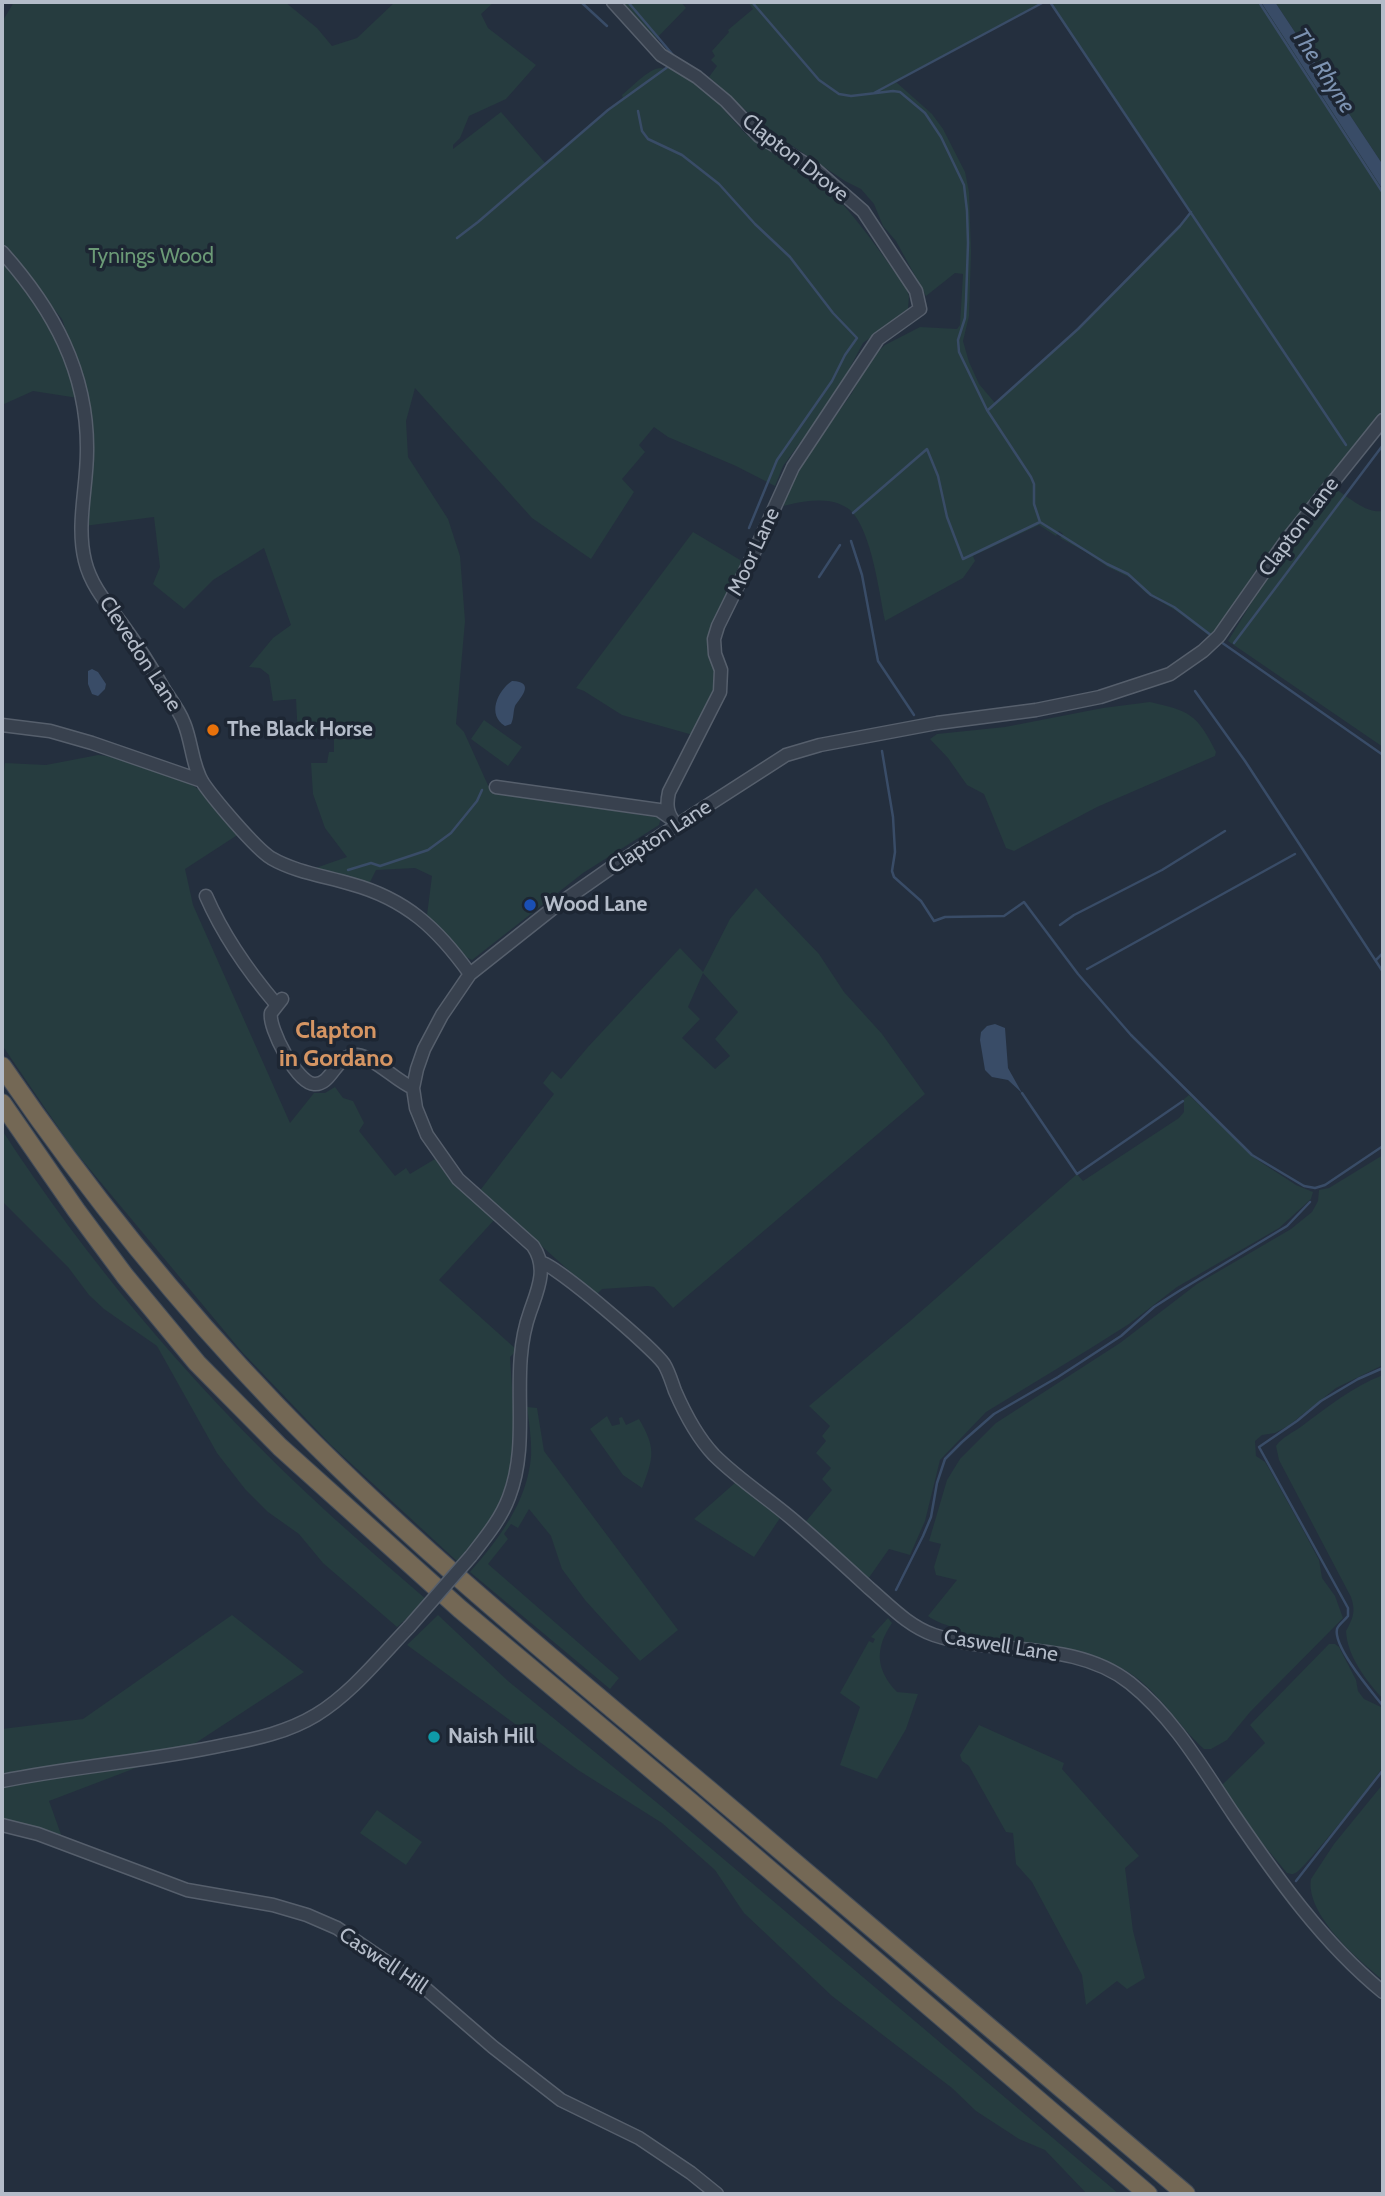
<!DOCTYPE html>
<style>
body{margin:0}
#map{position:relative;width:1385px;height:2196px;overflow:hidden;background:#242f3e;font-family:Cabin,sans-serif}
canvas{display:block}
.frame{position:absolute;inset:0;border:4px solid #b4bcc9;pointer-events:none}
</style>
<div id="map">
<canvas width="1385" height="2196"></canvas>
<div class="frame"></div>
</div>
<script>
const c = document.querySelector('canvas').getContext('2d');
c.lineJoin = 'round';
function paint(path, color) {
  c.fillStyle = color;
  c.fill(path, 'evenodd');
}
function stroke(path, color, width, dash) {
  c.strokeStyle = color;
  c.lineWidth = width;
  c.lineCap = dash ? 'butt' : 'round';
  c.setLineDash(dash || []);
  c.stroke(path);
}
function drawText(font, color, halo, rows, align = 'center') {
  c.font = font + ' Cabin,sans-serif';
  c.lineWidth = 7;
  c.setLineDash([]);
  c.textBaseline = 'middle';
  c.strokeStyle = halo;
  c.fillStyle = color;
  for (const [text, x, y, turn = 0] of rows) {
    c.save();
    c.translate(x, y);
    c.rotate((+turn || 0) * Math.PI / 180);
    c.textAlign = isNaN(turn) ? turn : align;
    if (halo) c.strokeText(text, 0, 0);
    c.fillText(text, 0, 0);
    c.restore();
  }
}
const green = new Path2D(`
 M 14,2 L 285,2 L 317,28 L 332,46 L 357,38 L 395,2 L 494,2 L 481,14 L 488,28 L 536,65 L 506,99 L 469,116 L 460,138 L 453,145 L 453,149 L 501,112 L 546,164 L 623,99 L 622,95 C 632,87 649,68 661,68 C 697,68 725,114 747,135 C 764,151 789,156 807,170 C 848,203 876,246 906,288 L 909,296 L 908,309 L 863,343 L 836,394 L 783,466 L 775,486 L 736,466 L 668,437 L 654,427 L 639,445 L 645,452 L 622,479 L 634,492 L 591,559 L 532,518 L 415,388 L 406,421 L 408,457 L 448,519 L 460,556 L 465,621 L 456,724 L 464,732 L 491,792 L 661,818 L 659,825 L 583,873 L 472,960 L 464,956 L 427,915 L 432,876 L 415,868 L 376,870 L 368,886 L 310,870 L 347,857 L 325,828 L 313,794 L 311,763 L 327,763 L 329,752 L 334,752 L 334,739 L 298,737 L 296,699 L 273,701 L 269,675 L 260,668 L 249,667 L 273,638 L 291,625 L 264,548 L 213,580 L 184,609 L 153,584 L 160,567 L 154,517 L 84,526 L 87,393 L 62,319 L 2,245 L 2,22 Z
 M 620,2 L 681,2 L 686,8 L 653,42 Z
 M 748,2 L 1044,2 L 896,82 L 932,114 L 943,129 L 965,172 L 969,192 L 971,252 L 969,316 L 963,341 L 969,362 L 979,384 L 995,403 L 1078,329 L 1180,226 L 1191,212 L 1050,2 L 1261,2 L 1383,190 L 1383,410 L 1211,637 L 1175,610 L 1146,593 L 1131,578 L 1108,567 L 1084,551 L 1060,538 L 1063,534 L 1059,531 L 1056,536 L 1039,525 L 973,556 L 975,561 L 963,578 L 885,621 C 879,592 872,534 852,512 C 847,506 836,502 828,501 C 811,499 795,503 779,507 L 795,473 L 852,393 L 871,358 L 885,345 L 920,327 L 957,329 L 960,325 L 963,274 L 955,273 L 926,296 L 896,241 L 883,226 L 874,204 L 861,189 L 845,181 L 764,127 L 709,77 L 717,66 L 711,60 L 715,56 L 712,51 L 729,32 L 728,30 L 753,9 Z
 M 1275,2 L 1383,2 L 1383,165 Z
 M 2,259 L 42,311 L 57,337 L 78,398 L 33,391 L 2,405 Z
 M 1337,490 C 1350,498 1367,514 1383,511 L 1383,747 L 1228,641 L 1261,587 Z
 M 693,532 L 747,564 L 711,628 L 709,638 L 717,685 L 693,735 L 622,715 L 584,691 L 576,688 Z
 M 1150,702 C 1190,711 1197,714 1216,752 L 1215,756 L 1097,807 L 1014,851 L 1006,848 L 984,794 L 967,785 L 948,758 L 930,739 L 937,734 L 1005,727 L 1103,708 Z
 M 484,720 L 522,747 L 508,766 L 471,739 Z
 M 98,755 C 123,757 179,774 198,789 C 214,801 226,820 239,834 L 185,869 L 193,905 L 290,1123 L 314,1093 L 325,1093 L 335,1087 L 343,1098 L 353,1101 L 364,1123 L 359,1131 L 395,1176 L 406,1168 L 410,1174 L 435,1159 L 452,1183 L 495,1219 L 439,1280 L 517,1350 L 510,1357 C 513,1404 519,1454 501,1498 C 492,1522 472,1541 459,1563 L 331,1445 L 242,1352 L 73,1149 L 2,1045 L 2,787 L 5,763 L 46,765 Z
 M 756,888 L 819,954 L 844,992 L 882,1034 L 925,1094 L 673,1308 L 654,1287 L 648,1286 L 602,1289 L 596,1295 L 525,1231 L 478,1193 L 554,1094 L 543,1083 L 552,1071 L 561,1079 L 588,1047 L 680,948 L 703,972 L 730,919 ZM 703,973 L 738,1012 L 715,1039 L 730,1056 L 715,1069 L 682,1038 L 700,1019 L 688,1007 Z
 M 1189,1095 L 1256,1159 L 1296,1185 L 1313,1192 L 1311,1199 L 1279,1228 L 1177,1287 L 1129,1324 L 1091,1348 L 986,1412 L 940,1460 L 925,1521 L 910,1555 L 889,1549 L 868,1579 L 803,1525 L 832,1490 L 822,1479 L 831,1468 L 816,1453 L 826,1441 L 822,1436 L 830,1426 L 809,1406 L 909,1322 L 1077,1174 L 1083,1181 L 1179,1118 L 1184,1112 L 1184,1099 Z
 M 2,1130 C 85,1258 186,1378 297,1484 C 339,1524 383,1562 427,1600 L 397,1627 L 323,1563 L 299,1534 L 268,1512 L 245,1489 L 217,1453 L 157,1346 L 104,1309 L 89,1295 L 68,1267 L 2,1201 Z
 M 1383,1155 L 1383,1365 L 1336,1388 L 1288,1426 L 1275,1433 L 1262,1435 L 1255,1441 L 1256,1456 L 1265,1462 L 1271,1472 L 1302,1528 L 1319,1560 L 1322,1578 L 1335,1596 L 1343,1618 L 1250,1712 L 1227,1740 L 1211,1749 L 1204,1749 C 1178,1726 1159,1691 1128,1672 C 1078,1641 1022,1647 966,1637 C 957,1625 941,1626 928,1616 L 957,1580 L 936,1575 L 934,1567 L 941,1544 L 929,1541 L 947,1480 L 960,1459 L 996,1423 L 1120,1343 L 1197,1284 L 1291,1229 L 1312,1212 L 1318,1201 L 1319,1190 L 1329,1188 Z
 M 1383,1375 L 1383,1699 C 1367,1682 1347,1656 1346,1631 C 1353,1618 1356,1612 1351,1597 L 1279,1460 L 1276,1446 C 1282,1437 1294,1432 1302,1426 C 1329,1406 1352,1387 1383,1375 Z
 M 527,1407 L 537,1408 L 544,1451 L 678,1630 L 640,1661 L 585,1600 L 562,1569 L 551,1536 L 529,1509 L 518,1528 L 511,1524 L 504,1534 L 508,1539 L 488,1564 L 619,1678 L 610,1689 L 470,1572 C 499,1539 527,1502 531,1457 C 532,1441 529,1423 527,1407 Z
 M 607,1416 L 612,1426 L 620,1424 L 619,1418 L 622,1417 L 626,1425 L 639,1419 C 656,1448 654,1457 642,1488 L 623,1475 L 590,1429 Z
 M 736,1482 L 782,1515 L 754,1557 L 694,1519 Z
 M 232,1615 L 304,1672 L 188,1748 L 49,1801 L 63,1840 L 2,1820 L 2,1729 L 83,1719 Z
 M 438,1615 L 508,1681 L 661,1806 L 1119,2194 L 1087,2194 L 1045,2150 L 1019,2139 L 976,2111 L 952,2088 L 832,1996 L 744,1913 L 715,1870 L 662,1823 L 578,1770 L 407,1645 Z
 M 888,1618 L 892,1623 C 875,1648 875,1669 897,1692 L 918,1694 L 906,1729 L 877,1779 L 840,1765 L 860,1707 L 840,1693 L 869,1641 L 873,1643 L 875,1639 L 871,1637 Z
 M 1329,1644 L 1335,1644 L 1339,1647 L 1356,1680 L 1358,1691 L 1364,1699 L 1381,1707 C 1382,1723 1385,1750 1383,1766 C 1381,1773 1305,1868 1297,1872 C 1292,1875 1292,1874 1287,1873 L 1247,1825 L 1222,1785 L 1265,1743 L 1250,1725 Z
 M 979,1725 L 1064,1763 L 1062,1769 L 1139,1856 L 1125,1868 L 1133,1931 L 1145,1978 L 1127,1989 L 1117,1981 L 1086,2005 L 1082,1975 L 1032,1882 L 1016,1864 L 1013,1833 L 1006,1832 L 969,1766 L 962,1761 L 960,1755 Z
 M 1383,1784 L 1383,1980 C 1358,1960 1305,1914 1311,1879 L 1334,1844 Z
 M 377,1810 L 422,1842 L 406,1865 L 360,1833 Z`);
const water = new Path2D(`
 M 1261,2 L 1275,2 L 1383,165 L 1383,190 Z
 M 92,669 L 98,672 L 106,684 L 105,689 L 98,696 L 92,694 L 88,684 L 88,671 Z
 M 512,681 C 537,682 519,699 515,706 C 513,712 514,718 511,724 L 505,726 C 487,715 497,691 512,681 Z
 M 995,1024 L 1005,1028 L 1008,1068 L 1022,1093 L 1008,1080 L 992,1077 L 985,1070 L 980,1040 L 981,1032 L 987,1026 Z`);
const stream = new Path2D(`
 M 581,2 L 607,26
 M 628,2 L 673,55
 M 752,2 L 819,80 L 839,94 L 851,96 L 893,91 L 900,92 L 925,113 L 941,137 L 964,185 L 967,211 L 968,243 L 966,301 L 965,318 L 958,340 L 959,352 L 987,410 L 1031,477 L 1034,484 L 1034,504 L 1040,522 L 1107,564 L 1128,574 L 1151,595 L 1174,607 L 1212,636
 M 1050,2 L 1346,445
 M 1259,2 L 1383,193
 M 874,93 L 1044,2
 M 638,111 L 642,131 L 648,139 L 682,155 L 719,184 L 755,224 L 790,257 L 833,313 L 857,338 L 845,355 L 832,381 L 777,460 L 749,528
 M 457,238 L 478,222 L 608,110 L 669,66
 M 988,410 L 1078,329 L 1180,226 L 1191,212
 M 853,513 L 927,449 L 938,476 L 947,517 L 963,559 L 1040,522
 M 851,541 L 862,575 L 878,661 L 914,715
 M 819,577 L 840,545
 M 1221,642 L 1383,755
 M 1234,643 L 1383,445
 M 1195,691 L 1245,761 L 1383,972
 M 882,751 L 893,817 L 895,852 L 892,871 L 894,877 L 921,901 L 934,921 L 945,917 L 1004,916 L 1024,902 L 1078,974 L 1131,1035 L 1252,1155 L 1304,1186 L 1315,1188 L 1325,1185 L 1383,1146
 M 348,870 L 371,863 L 380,866 L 428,850 L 451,833 L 477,801 L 482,790
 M 1060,925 L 1074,915 L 1162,870 L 1225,831
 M 1376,960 L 1383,953
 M 1087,969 L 1295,854
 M 1022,1093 L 1077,1174 L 1183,1101
 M 1383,1368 L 1358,1379 L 1321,1401 L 1297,1421 L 1259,1447 L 1348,1608 L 1348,1616 C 1345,1620 1338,1625 1337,1629 C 1333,1647 1372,1692 1383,1706
 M 896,1590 L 923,1536 L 931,1517 L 937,1483 L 945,1459 L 962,1442 L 994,1414 L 1058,1377 L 1121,1336 L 1154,1307 L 1179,1291 L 1287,1226 L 1310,1202
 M 1296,1881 L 1383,1770`);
const minor = new Path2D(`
 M 613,2 L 661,55 L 697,77 L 726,101 L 759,136 L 816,170 L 863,211 L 916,291 L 920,309 L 878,339 L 793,467 L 752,557 L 718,626 L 714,639 L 715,654 L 721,670 L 720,692 L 669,792 C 666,805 667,814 676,824
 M 2,252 C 53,309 88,372 87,451 C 87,488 76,525 85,561 C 91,586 108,605 122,624 C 138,646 152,668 165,691 C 172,701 180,712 184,723 C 192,742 192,766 203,783 C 214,799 255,848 271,858 C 295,872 324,876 351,884 C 406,899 438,929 470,974
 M 2,725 L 50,731 L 92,743 L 202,781
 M 496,787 L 659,810 L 669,817
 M 206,896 C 223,935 248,971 276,1004
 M 282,999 L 271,1013 C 268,1028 297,1083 314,1084 C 332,1086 336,1053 357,1055 C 374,1057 396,1081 413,1088
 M 540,1262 C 554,1263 654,1349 664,1364 C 669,1372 672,1383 675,1391 C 685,1414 697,1437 714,1455 C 737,1478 766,1497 791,1518 C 817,1540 843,1564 869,1588 C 889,1605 908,1626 934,1635 C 997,1656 1074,1639 1130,1683 C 1174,1718 1203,1769 1234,1815 C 1277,1878 1323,1943 1383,1992
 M 471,1556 C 485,1538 501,1519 509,1497 C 532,1437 508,1373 530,1312 C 538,1289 548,1268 533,1246 L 458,1179 L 427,1135 L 416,1108 L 413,1088 L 417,1069 L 424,1049 L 442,1015 L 470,974 L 552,909 L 612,867 L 786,755 L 820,745 L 937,723 L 1036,710 L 1100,697 L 1170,674 L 1203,651 L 1219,636 L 1285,542 L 1383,420
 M 2,1781 C 76,1766 151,1761 224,1745 C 256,1739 288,1732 316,1715 C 352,1693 380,1657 409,1627
 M 2,1825 L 38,1834 L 187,1890 L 273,1905 L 307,1915 L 337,1928 L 426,1989 L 493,2047 L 561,2100 L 639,2138 L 691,2173 L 717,2194`);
const highway = new Path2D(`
 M 2,1066 C 84,1186 175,1300 276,1405 C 410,1544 561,1665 708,1789 C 867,1924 1027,2059 1186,2194
 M 2,1103 L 76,1210 L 125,1276 L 197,1363 L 280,1447 L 460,1609 L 694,1805 L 1148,2194`);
const minorBridge = new Path2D(`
 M 409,1627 L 471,1556`);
const markers = [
 [213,730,7,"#e8710a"],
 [530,905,7,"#1a4fb4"],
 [434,1737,7,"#0f9aa8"]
];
const streetNames = [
 ["Clapton Drove",795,158,38],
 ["Clapton Lane",1299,527,-53],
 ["Moor Lane",754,552,-65],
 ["Clevedon Lane",140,654,57],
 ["Clapton Lane",660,837,-33],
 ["Caswell Lane",1001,1646,9],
 ["Caswell Hill",383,1961,34]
];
const parkNames = [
 ["Tynings Wood",151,257]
];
const poiNames = [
 ["The Black Horse",227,730],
 ["Wood Lane",544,905],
 ["Naish Hill",448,1737]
];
const waterNames = [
 ["The Rhyne",1323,71,57]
];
const quarterNames = [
 ["Clapton",336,1031],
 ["in Gordano",336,1059]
];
paint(green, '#263c3f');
paint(water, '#394c67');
stroke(stream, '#394c67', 2.5);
stroke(minor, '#565f6c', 15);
stroke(highway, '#434c59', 20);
stroke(minor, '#38414e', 12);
stroke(highway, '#746855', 18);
stroke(minorBridge, '#565f6c', 15, []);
stroke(minorBridge, '#38414e', 12);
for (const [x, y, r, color] of markers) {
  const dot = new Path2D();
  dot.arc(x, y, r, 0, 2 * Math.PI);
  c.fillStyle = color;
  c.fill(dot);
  stroke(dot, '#1d2633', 2.5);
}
drawText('21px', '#b4bcc9', '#1d2633', streetNames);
drawText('21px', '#6b9a76', '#1d2633', parkNames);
drawText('bold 21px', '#b4bcc9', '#1d2633', poiNames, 'left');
drawText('italic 23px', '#7c92b1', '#1d2633', waterNames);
drawText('bold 24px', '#d59563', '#1d2633', quarterNames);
</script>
